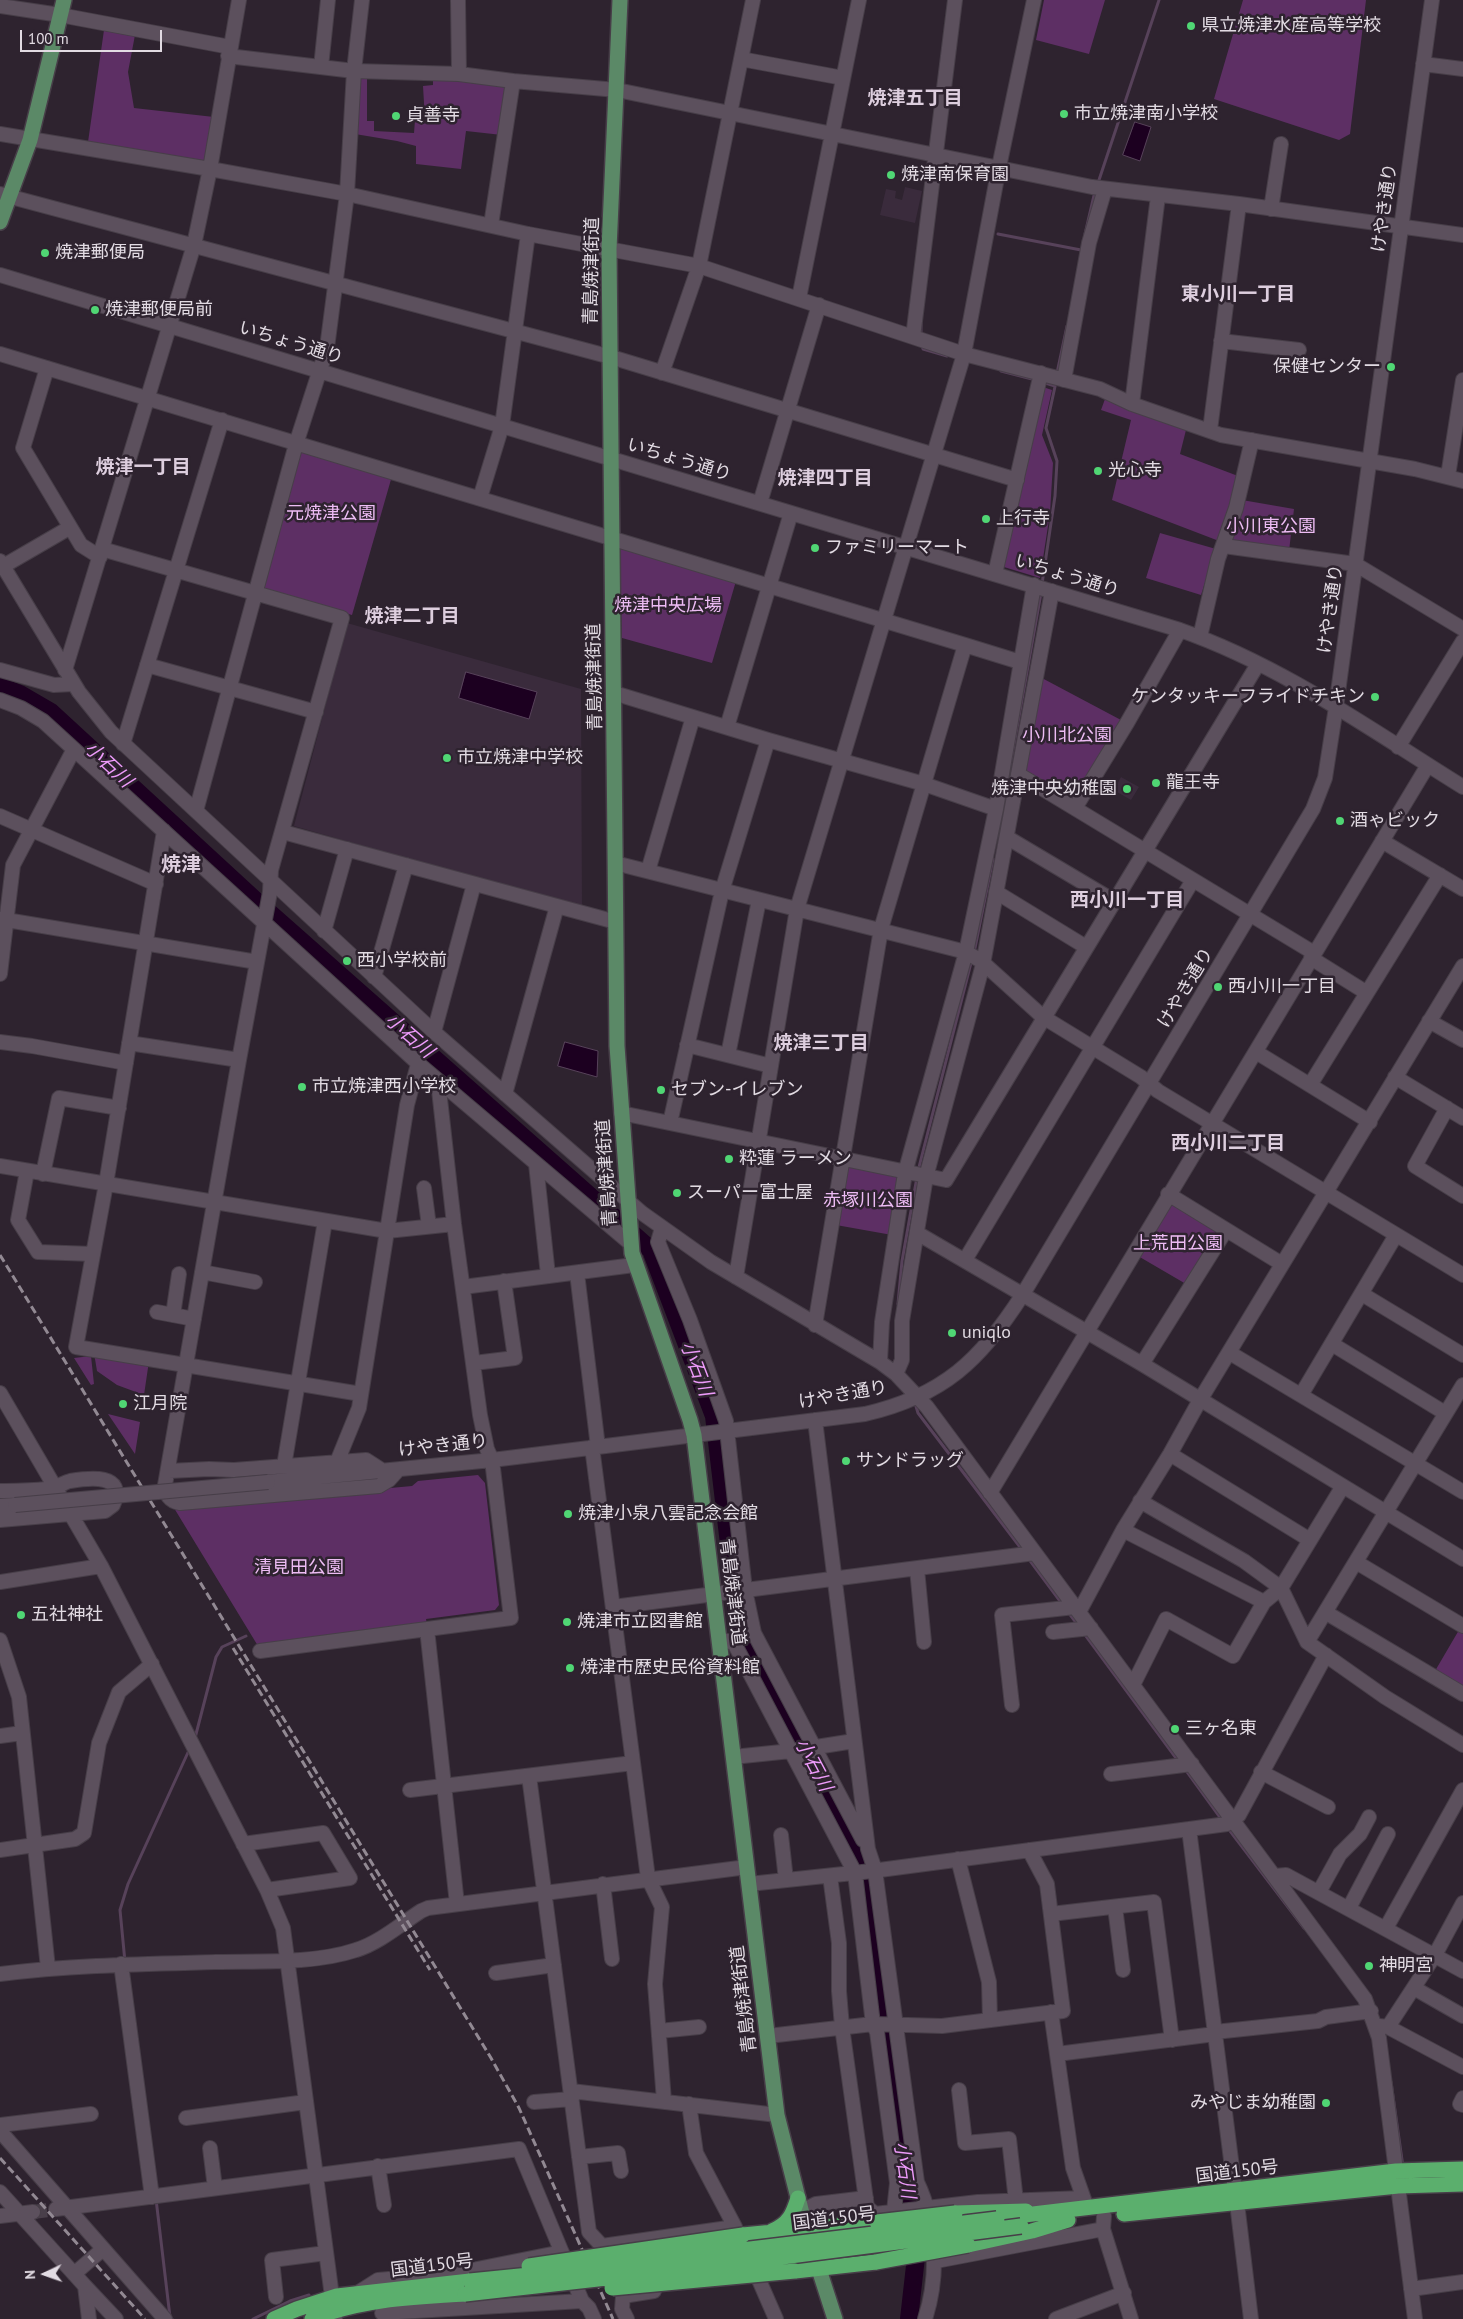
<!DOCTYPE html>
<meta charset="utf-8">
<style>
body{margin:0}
#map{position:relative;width:1463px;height:2319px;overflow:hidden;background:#2e232f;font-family:"PT Sans",sans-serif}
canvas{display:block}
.north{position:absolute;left:20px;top:2249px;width:50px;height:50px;-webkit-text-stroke:4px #2e232f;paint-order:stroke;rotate:267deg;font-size:14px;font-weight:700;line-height:20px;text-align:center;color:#e2dbe3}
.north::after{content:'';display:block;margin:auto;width:18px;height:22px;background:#e2dbe3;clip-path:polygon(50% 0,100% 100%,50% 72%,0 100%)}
.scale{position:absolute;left:20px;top:30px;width:142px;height:22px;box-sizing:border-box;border:2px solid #e2dbe3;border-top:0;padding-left:6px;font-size:15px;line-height:18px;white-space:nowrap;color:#e2dbe3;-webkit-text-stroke:4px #2e232f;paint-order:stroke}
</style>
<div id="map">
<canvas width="1463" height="2319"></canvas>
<div class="north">N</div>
<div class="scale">100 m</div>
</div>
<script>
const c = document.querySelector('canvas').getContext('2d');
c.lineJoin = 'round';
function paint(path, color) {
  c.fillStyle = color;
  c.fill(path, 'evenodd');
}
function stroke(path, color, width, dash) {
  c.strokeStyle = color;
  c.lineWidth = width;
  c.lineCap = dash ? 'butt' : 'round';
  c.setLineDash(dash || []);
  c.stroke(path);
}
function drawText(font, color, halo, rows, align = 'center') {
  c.font = font + ' "PT Sans","Noto Sans JP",sans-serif';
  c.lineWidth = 5;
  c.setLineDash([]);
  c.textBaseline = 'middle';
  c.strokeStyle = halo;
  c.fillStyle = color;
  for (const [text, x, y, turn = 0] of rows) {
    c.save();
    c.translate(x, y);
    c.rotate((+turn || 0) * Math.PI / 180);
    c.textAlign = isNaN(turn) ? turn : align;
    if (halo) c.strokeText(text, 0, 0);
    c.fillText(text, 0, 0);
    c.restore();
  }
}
const built = new Path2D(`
 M 905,187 L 922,191 L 915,223 L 880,215 L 886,189 L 896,191 L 895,198 L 902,200 Z
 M 347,623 L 581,689 L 582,909 L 294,826 Z
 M 1121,777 L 1139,787 L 1131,800 L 1117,792 L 1118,790 L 1115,788 Z`);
const green = new Path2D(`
 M 1044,0 L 1105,0 L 1089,54 L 1036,40 Z
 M 1243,0 L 1366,0 L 1350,134 L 1339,140 L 1214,99 Z
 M 104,30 L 135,35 L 128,72 L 134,108 L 214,117 L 206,162 L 88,142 Z
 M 359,76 L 367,76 L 367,121 L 374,121 L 374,131 L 414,133 L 415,120 L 425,120 L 423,86 L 433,85 L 433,77 L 509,84 L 502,135 L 466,131 L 461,169 L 416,164 L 416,146 L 397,141 L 355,134 Z
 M 1043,387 L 1052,390 L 1042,435 L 1053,463 L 1050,513 L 1040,578 L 1004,567 L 1002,564 Z
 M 1105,399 L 1186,430 L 1180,454 L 1238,476 L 1219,541 L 1112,500 L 1131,420 L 1101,410 Z
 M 298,449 L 392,476 L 352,615 L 261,590 Z
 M 1242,500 L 1294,509 L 1289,551 L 1230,541 Z
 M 1160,533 L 1216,549 L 1201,595 L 1146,578 Z
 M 620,547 L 736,581 L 712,663 L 622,638 Z
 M 1040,677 L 1121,720 L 1075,798 L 1069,799 L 1025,773 Z
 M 848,1165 L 898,1175 L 892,1235 L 836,1225 Z
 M 1170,1203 L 1217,1232 L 1186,1284 L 1138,1256 Z
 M 94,1353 L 149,1361 L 144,1395 L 117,1385 L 97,1371 Z
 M 91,1356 L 94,1384 L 91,1385 L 74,1358 Z
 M 108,1414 L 140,1422 L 135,1454 Z
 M 478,1475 L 485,1483 L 499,1605 L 495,1610 L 426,1619 L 427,1624 L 258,1646 L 174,1508 L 412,1486 L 418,1481 Z
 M 1459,1630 L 1463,1632 L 1463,1688 L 1435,1671 Z`);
const water = new Path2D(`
 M 1135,122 L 1151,127 L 1140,161 L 1123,155 Z
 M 466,672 L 537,692 L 529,719 L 459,698 Z
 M 565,1042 L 598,1051 L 597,1077 L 558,1066 Z`);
const stream = new Path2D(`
 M 1098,183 L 1159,0
 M 998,234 L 1081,250
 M 1085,234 L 1095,191
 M 921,337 L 921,323
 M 922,345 L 923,349 L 947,356
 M 1001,371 L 1036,380
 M 1057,373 L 1067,326
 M 1042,382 L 1055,386
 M 1042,584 L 1055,496 L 1057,461 L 1046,428 L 1056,382
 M 1004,801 L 1041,593
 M 974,953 L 993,859
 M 424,1063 L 428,1054
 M 918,1171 L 972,959
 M 898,1304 L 902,1261 L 917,1177
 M 915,1403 L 918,1413 L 1023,1551
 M 1028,1558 L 1063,1605
 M 1068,1612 L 1078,1625
 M 1083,1632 L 1179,1762
 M 195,1738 L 216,1657 L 222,1647 L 246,1636
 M 1185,1769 L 1222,1820
 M 1227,1827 L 1304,1928
 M 125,1962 L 120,1910 L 128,1884 L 190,1748
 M 1391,2082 L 1403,2167
 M 156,2199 L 170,2317 L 172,2319
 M 253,2319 L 290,2301 L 309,2295`);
const river = new Path2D(`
 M 0,686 L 20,694 L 51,712 L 254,899 L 651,1250 L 714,1416 L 739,1629 L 863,1856 L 916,2257 L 909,2319`);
const minorTunnel = new Path2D(`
 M 33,2212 L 56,2209`);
const minor = new Path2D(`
 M 458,0 L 459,74
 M 0,6 L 60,15 L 230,47
 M 228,56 L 354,71 L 459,74 L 513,81 L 617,90 L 1092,187 L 1239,204 L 1463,235
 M 741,59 L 843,78
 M 1423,64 L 1463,69
 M 321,67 L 328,0
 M 0,134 L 210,169 L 347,194 L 528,234 L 699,266 L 964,354 L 1100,389 L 1132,404 L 1221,435 L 1415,469 L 1463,481
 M 0,194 L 611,357 L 1017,480
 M 1271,209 L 1281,144
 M 491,225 L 513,81
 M 0,275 L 1180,630 C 1283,666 1371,730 1463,787
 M 799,298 L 859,0
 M 913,337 L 955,0
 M 1221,341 L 1299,350
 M 0,354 L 965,645 L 881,929 L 815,1325
 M 47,368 L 23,448 L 81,545 L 100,557
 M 662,373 L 699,266 L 753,0
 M 1064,380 L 1089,243 L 1105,189
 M 1132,404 L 1158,196
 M 1210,430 L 1239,204
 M 1448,476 L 1463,380
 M 480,498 L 502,426 L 528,234
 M 760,503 L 819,305
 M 1224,546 L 1355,564 L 1463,629
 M 102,549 L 342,618 L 271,870 L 270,892 L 239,1060 L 165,1485 C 166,1495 169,1501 180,1503 L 379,1486 L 389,1480 L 398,1470
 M 0,561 L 79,692 L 111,732 L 434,1032 L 642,1213 L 711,1262 L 880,1362 L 896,1374 L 927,1407 L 1365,1999 L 1379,2038 L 1415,2319
 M 0,568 L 69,528
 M 995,574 L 1041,373
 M 1200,637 L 1218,559 L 1236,508 L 1252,440
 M 965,645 L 1020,662
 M 147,665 L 316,712
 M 0,670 L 54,685 L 74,684
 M 65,670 L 194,245 L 210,169 L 239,0
 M 614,693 L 768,740 L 924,784 L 996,809
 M 0,700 L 21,708 L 43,721 L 420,1065 L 631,1244
 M 727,727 L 791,513
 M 123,744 L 222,420
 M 1398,747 L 1463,641
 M 1018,774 L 1314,953
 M 1075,808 L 1127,723 L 1180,630
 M 196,811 L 296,444 L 327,348 L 347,194 L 354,71 L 362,0
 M 0,816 L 156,884
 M 164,831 L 106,1184 L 76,1347 L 361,1394
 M 283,832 L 616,922
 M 1008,838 L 1114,901
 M 1382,841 L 1463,889
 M 615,863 L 966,952 L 981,961 L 1043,1017 L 1141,1077 L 1158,1091 L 1463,1275
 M 648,871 L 693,717
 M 996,892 L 1086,947
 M 0,919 L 257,962
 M 324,931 L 347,849
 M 1311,958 L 1367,993
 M 0,974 L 13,865 L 74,749
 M 374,977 L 406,865
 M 1429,1021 L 1463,1040
 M 434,1032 L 474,884
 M 0,1042 L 32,1046 L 126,1063
 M 129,1043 L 239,1060
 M 687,1045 L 771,1066
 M 1256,1052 L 1370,1122
 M 728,1055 L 759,900
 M 1395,1077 L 1463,1118
 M 1310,1085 L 1440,875
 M 505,1094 L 557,906
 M 1447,1108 L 1415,1166 L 1463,1196
 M 621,1113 L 946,1180 L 1258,664
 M 670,1123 L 722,891 L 768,740
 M 536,1164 L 548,1275
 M 0,1166 L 387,1231 L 454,1224
 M 27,1171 L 18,1220 L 38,1252 L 93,1254
 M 43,1174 L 59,1098 L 119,1108
 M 424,1188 L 429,1226
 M 1168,1194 L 1282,1264
 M 662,1228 L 658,1242 L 690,1320 L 726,1421 L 745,1590 L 754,1633 L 863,1840
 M 917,1233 L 1142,1364 L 1463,1559
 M 965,1260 L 1193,880
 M 202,1272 L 255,1282
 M 577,1273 L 598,1447
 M 736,1277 L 797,909 L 964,354 L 999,167 L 1034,0
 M 463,1287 L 634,1265
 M 1362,1294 L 1463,1355
 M 157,1312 L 194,1319
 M 173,1315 L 179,1274
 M 1332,1344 L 1445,1413
 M 1230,1353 L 1463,1492
 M 880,1362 L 882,1322 L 905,1173 L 966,952 L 996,809 L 1034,585
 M 474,1363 L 515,1358 L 504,1281
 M 1142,1364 L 1226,1230
 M 896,1374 L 902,1360 L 902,1321 L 926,1177 L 983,964 L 1052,591
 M 0,1393 L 101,1566 L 267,1890 L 283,1928 L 335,2319
 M 1301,1395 L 1396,1235
 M 815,1420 L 868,1849 L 875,1870 L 917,2182 C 937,2224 939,2276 925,2319
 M 592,1447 L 648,1878 L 662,1907 L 655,1984 L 664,2101
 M 1170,1454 L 1310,1540
 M 337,1462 L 359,1408 L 407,1105 L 418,1064
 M 284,1466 L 325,1221
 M 169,1471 L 209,1469 L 234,1470 L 366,1460 L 383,1471
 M 268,1482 L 492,1460 L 865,1414 C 943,1396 981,1360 1023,1294 L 1313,809 L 1325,778 L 1336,707 L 1432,0
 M 0,1491 C 17,1490 38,1492 55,1487 C 60,1486 65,1482 70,1481 C 89,1478 127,1473 113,1505 L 105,1511 L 0,1520
 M 990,1493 L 1428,765
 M 1140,1501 L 1244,1561 L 1281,1588 L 1307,1642 L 1385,1697 L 1463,1745
 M 0,1506 L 15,1505
 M 1123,1530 L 1264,1602
 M 1356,1562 L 1463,1626
 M 917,1569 L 924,1642
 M 0,1582 L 101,1566
 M 613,1607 L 1035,1553
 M 1079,1612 L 1123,1530 L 1170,1454 L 1200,1400 L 1463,966
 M 1325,1612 L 1463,1694
 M 427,1629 L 457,1904
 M 1053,1632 L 1091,1628
 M 719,1639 L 734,1643 L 855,1873 L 873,2024 L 877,2032 L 897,2183 L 894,2211
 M 0,1640 L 19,1697 L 48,1968
 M 1307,1642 L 1463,1385
 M 260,1651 L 511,1618 L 492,1460 L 487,1449 L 480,1415 L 454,1224 L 438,1081
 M 1133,1685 L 1166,1619 L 1233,1656 L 1264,1602 L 1281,1588 L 1343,1486
 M 1012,1705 L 1002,1615 L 1075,1607
 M 0,1736 L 22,1733
 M 733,1757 L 791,1751 L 854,1741
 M 1261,1772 L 1328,1807
 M 1111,1774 L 1192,1764
 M 529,1776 L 589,2232 L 602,2246 L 623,2296 L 654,2291
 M 410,1790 L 633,1763
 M 1189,1829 L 1235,2191
 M 781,1835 L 786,1880
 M 243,1844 L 323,1833 L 350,1878 L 267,1890
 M 0,1850 L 75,1839 L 84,1833 L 99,1743 L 119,1692 L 152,1664
 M 958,1859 L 989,1982 L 990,2020
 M 830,1876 L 839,1943 L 839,1991 L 842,2027 L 867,2207 L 875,2214 L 978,2202 L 1083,2198
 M 1275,1876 L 1286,1875 L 1463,1971
 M 603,1884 L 612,1959
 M 749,1884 L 872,1871 L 1227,1824 L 1239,1815 L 1326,1655
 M 1319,1892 L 1340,1854 L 1360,1834 L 1369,1817
 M 1115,1907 L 1123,1970
 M 1349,1908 L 1388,1834
 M 1051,1914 L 1154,1902 L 1172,2040
 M 1386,1928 L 1463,1790
 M 121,1964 L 152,2197
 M 496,1973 L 554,1965
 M 0,1974 C 72,1965 144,1964 216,1962 C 260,1961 314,1964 356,1950 C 379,1943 401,1924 421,1911 L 428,1908 L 747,1867
 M 1414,1988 L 1463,2016
 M 1051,2012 L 1073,2168 L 1086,2205
 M 1379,2026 L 1388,2027 L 1463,2067
 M 1388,2027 L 1435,1955 L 1463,1903
 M 659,2031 L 699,2027
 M 1215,2032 L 1318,2021 L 1326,2017 L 1371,2011
 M 768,2036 L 873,2024 L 942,2026 L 1063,2011 L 1047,1884 L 1029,1850
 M 1057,2054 L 1215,2034
 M 959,2090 L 965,2143 L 1009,2139 L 1016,2201
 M 571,2091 L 777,2115
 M 1463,2098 L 1460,2104 L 1463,2105
 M 534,2102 L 572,2099
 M 186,2118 L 306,2102
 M 0,2125 L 91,2114
 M 0,2131 L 165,2319
 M 210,2148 L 215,2188
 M 579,2157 L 618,2153 L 621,2171
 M 378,2166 L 384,2205
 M 0,2192 L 85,2286 L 89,2319
 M 1237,2203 L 1251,2319
 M 56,2209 L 519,2149 L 582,2301
 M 802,2211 L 816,2204 L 866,2198
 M 0,2216 L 33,2212
 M 1104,2216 L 1103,2229 L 1131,2319
 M 602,2246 L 735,2227 L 696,2153 L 689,2104
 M 936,2261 L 1103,2229
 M 74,2274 L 103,2249
 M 759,2280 L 776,2319
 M 85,2286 L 116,2319
 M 1411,2289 L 1463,2282
 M 356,2294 L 378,2280 L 457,2273 L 562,2252
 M 623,2296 L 622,2309 L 627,2319
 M 276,2297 L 272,2260 L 326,2253
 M 382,2313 L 582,2301 L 589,2308 L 594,2319
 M 1056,2319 L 1124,2293`);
const major = new Path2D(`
 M 620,0 L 609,249 L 617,1046 L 632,1253 L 690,1420 L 694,1435 L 777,2115 L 806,2229 L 835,2319
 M 0,222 L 30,140 L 64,0`);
const highway = new Path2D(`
 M 955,2213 L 1026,2211
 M 1124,2214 L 1398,2186 L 1463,2184
 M 1016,2216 L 1396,2171 L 1463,2169
 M 772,2231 C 789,2224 793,2214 798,2198
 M 743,2235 L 875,2222
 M 968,2245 L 1032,2231 L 1068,2220
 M 795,2271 L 876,2262
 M 274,2319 L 297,2309 L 337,2296 L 470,2281
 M 312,2319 C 360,2299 414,2297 465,2294`);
const rail = new Path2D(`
 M 0,1255 L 491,2058 L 519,2108 L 613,2319
 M 233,1648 L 430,1970
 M 0,2158 L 145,2319`);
const minorBridge = new Path2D(`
 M 15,1505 L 268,1482`);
const highwayBridge = new Path2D(`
 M 877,2222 L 955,2213
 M 876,2262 L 968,2245
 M 529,2266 L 743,2235
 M 470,2281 L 569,2271 L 997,2219
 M 612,2288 L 795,2271
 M 465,2294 L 713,2266 L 1021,2226`);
const markers = [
 [1191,26,5,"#50d674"],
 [1064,114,5,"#50d674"],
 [396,116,5,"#50d674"],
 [891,175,5,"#50d674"],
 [45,253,5,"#50d674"],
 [95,310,5,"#50d674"],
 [1391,367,5,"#50d674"],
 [1098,471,5,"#50d674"],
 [986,519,5,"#50d674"],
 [815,548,5,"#50d674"],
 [1375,697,5,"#50d674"],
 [447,758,5,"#50d674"],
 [1156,783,5,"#50d674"],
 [1127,789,5,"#50d674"],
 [1340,821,5,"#50d674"],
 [347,961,5,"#50d674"],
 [1218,987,5,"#50d674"],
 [302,1087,5,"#50d674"],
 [661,1090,5,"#50d674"],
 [729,1159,5,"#50d674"],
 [677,1193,5,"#50d674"],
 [952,1333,5,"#50d674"],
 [123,1404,5,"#50d674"],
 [846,1461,5,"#50d674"],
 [568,1514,5,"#50d674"],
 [21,1615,5,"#50d674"],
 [567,1622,5,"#50d674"],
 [570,1668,5,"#50d674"],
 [1175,1729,5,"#50d674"],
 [1369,1966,5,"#50d674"],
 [1326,2103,5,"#50d674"]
];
const poiNames = [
 ["県立焼津水産高等学校",1201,26],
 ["市立焼津南小学校",1074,114],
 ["貞善寺",406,116],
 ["焼津南保育園",901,175],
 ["焼津郵便局",55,253],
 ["焼津郵便局前",105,310],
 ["保健センター",1381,367,"right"],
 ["光心寺",1108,471],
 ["上行寺",996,519],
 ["ファミリーマート",825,548],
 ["ケンタッキーフライドチキン",1365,697,"right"],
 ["市立焼津中学校",457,758],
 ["龍王寺",1166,783],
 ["焼津中央幼稚園",1117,789,"right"],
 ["酒ゃビック",1350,821],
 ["西小学校前",357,961],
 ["西小川一丁目",1228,987],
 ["市立焼津西小学校",312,1087],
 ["セブン-イレブン",671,1090],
 ["粋蓮 ラーメン",739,1159],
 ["スーパー富士屋",687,1193],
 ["uniqlo",962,1333],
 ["江月院",133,1404],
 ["サンドラッグ",856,1461],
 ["焼津小泉八雲記念会館",578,1514],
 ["五社神社",31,1615],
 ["焼津市立図書館",577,1622],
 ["焼津市歴史民俗資料館",580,1668],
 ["三ヶ名東",1185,1729],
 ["神明宮",1379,1966],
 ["みやじま幼稚園",1316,2103,"right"]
];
const streetNames = [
 ["けやき通り",1385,208,-82],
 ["青島焼津街道",592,271,-89],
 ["いちょう通り",291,343,17],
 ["いちょう通り",679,460,17],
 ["いちょう通り",1067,576,17],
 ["けやき通り",1331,609,-82],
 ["青島焼津街道",595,677,-91],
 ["けやき通り",1186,988,-59],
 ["青島焼津街道",607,1173,-94],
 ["けやき通り",843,1395,-10],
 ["けやき通り",443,1446,-6],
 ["青島焼津街道",732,1592,83],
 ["青島焼津街道",744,1999,-97],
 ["国道150号",1237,2172,-7],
 ["国道150号",834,2219,-7],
 ["国道150号",432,2266,-7]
];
const parkNames = [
 ["元焼津公園",331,514],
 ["小川東公園",1271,527],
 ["焼津中央広場",668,606],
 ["小川北公園",1067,736],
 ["赤塚川公園",868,1201],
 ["上荒田公園",1178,1244],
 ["清見田公園",299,1568]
];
const neighbourhoodNames = [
 ["焼津五丁目",915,99],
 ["東小川一丁目",1238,295],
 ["焼津一丁目",143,468],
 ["焼津四丁目",825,479],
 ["焼津二丁目",412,617],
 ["西小川一丁目",1127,901],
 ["焼津三丁目",821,1044],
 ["西小川二丁目",1228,1144]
];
const waterNames = [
 ["小石川",108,765,43],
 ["小石川",409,1036,41],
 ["小石川",696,1369,69],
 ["小石川",813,1765,62],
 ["小石川",904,2170,82]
];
const quarterNames = [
 ["焼津",181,865]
];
paint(built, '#3a2b3c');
paint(green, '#5d2f64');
paint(water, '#1c0020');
stroke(water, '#57425a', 1);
stroke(stream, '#57425a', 3);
stroke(river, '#1c0020', 18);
stroke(minorTunnel, '#493f4a', 14, [14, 7]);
stroke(minor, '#473e48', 16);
stroke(major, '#473e48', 18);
stroke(highway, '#473e48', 18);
stroke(minor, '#5c505d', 14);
stroke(major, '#5b8967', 15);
stroke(highway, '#5baf6d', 15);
stroke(rail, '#928993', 3, [8, 4]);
stroke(minorBridge, '#473e48', 16, []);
stroke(highwayBridge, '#473e48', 18, []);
stroke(minorBridge, '#5c505d', 14);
stroke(highwayBridge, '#5baf6d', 15);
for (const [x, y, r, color] of markers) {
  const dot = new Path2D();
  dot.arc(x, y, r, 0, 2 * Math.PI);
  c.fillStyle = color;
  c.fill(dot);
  stroke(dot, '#2e232f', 2);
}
drawText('18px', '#e2dbe3', '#2e232f', poiNames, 'left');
drawText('18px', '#e2dbe3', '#2e232f', streetNames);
drawText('18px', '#edbcf4', '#2e232f', parkNames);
drawText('bold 19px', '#ddcede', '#2e232f', neighbourhoodNames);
drawText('italic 19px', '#ed9bfa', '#2e232f', waterNames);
drawText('bold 20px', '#ddcede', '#2e232f', quarterNames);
</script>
